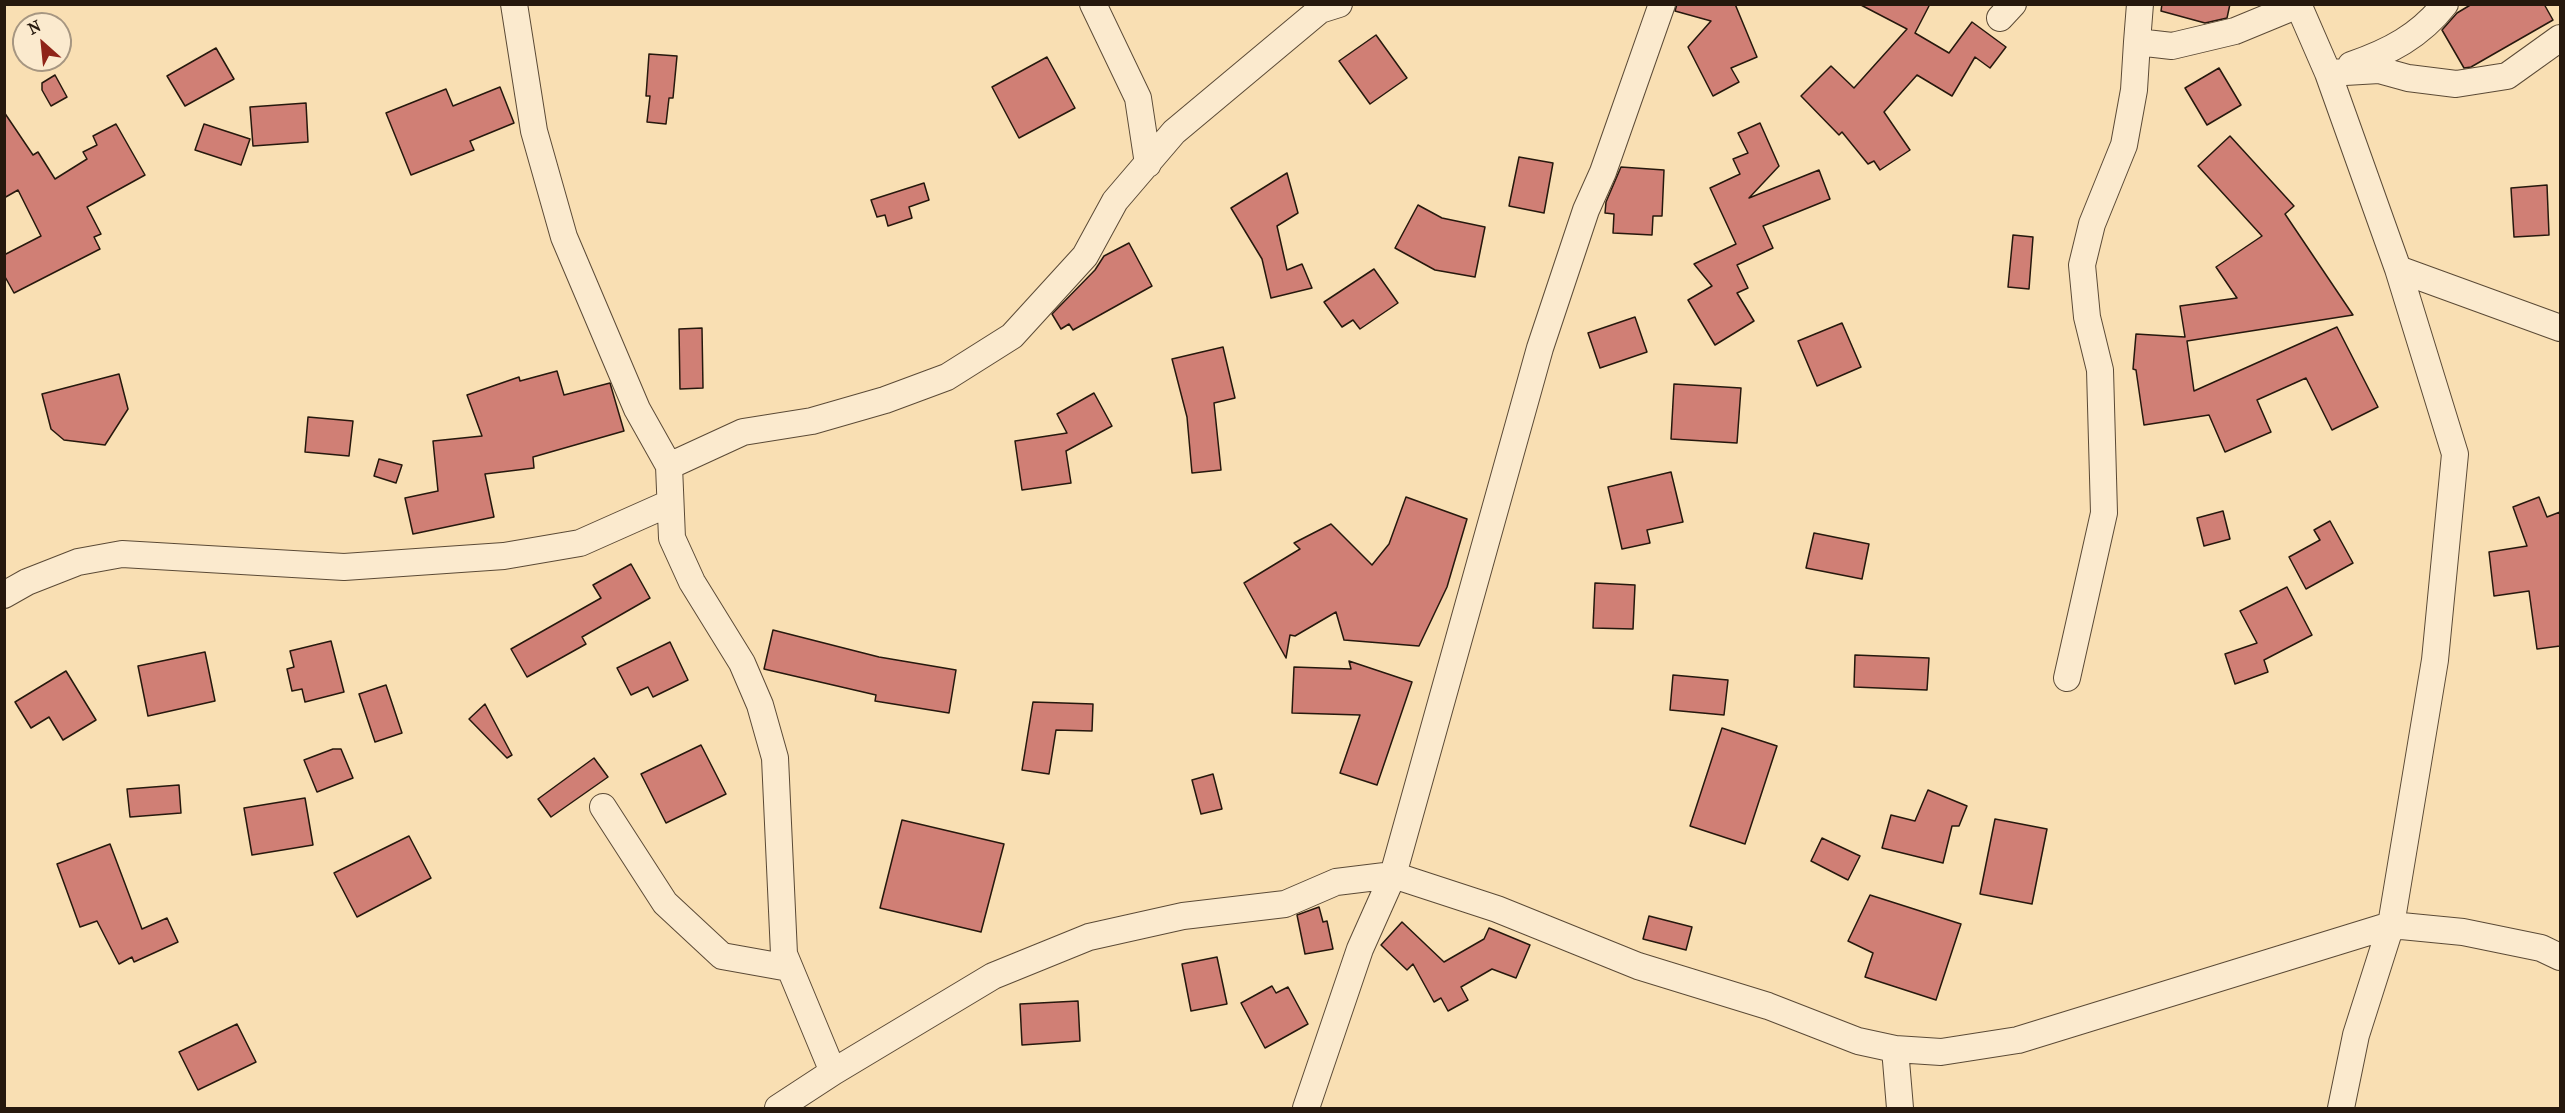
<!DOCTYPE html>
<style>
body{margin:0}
#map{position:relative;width:2565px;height:1113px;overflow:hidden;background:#f9dfb3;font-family:"IM FELL French Canon",serif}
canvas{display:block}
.frame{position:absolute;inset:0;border:6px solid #26180d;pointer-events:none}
.north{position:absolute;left:12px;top:12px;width:60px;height:60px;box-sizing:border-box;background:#fbeace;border:2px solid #a69681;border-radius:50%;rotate:333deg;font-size:16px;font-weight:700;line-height:24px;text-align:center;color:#26180d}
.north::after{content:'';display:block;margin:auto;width:21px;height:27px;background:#8f2418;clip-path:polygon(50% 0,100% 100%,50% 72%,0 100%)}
</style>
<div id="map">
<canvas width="2565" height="1113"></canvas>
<div class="frame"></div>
<div class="north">N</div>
</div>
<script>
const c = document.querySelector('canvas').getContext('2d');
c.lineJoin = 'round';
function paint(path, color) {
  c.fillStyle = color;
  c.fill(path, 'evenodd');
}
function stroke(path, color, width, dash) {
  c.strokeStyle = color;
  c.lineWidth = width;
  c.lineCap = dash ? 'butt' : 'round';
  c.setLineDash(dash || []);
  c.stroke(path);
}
const building = new Path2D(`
 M 1677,4 L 1735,4 L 1757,57 L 1731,68 L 1739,82 L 1713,96 L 1688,47 L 1711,21 L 1675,11 Z
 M 1859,4 L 1930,4 L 1915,33 L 1949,53 L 1972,22 L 2006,47 L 1990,68 L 1975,57 L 1952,96 L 1917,75 L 1884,112 L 1910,150 L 1880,170 L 1874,161 L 1868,164 L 1842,132 L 1839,135 L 1801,96 L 1831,66 L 1854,88 L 1907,29 Z
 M 2162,4 L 2230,4 L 2227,18 L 2205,23 L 2161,11 Z
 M 2472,4 L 2544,4 L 2553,20 L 2471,67 L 2464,68 L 2442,30 L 2457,13 Z
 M 1376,35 L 1407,78 L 1370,104 L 1339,61 Z
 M 216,48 L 234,79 L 185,106 L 167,76 Z
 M 649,54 L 677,56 L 673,98 L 669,98 L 666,124 L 647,122 L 650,96 L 646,96 Z
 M 1047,57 L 1075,108 L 1019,138 L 992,87 Z
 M 2219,68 L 2241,105 L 2207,125 L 2185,88 Z
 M 55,75 L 67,97 L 51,106 L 42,90 L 42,83 Z
 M 500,87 L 514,123 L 470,141 L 474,150 L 411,175 L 386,113 L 446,89 L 453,106 Z
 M 306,103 L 308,142 L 253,146 L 250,107 Z
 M 4,112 L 33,155 L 38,152 L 55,179 L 87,159 L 83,152 L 97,145 L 93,136 L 116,124 L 145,175 L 87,207 L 101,234 L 94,237 L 100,249 L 14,293 L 4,275 L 4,255 L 41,236 L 18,190 L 4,198 Z
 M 1760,123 L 1779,166 L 1749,198 L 1819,170 L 1830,199 L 1763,226 L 1773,248 L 1737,265 L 1748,288 L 1737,293 L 1754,321 L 1715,345 L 1688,300 L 1712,286 L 1694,264 L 1736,244 L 1710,188 L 1740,174 L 1733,159 L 1748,153 L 1738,133 Z
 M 204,124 L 250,139 L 241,165 L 195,150 Z
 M 2230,136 L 2294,206 L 2285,214 L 2353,315 L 2187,341 L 2194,391 L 2337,327 L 2378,407 L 2332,430 L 2306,378 L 2257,400 L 2271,432 L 2225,452 L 2209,415 L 2144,425 L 2136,370 L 2133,369 L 2136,334 L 2185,337 L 2180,306 L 2237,298 L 2216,267 L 2262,236 L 2198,166 Z
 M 1519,157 L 1553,163 L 1544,213 L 1509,206 Z
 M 1621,167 L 1664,170 L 1662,216 L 1653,216 L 1652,235 L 1613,233 L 1614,214 L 1605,213 L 1606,202 Z
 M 1287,173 L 1298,213 L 1277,226 L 1287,270 L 1302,264 L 1312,288 L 1271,298 L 1262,259 L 1231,208 Z
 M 924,183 L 929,200 L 909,207 L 912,218 L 888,226 L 885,215 L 877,217 L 871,200 Z
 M 2547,185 L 2549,235 L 2514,237 L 2511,188 Z
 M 1418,205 L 1442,218 L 1485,227 L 1475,277 L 1435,270 L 1395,248 Z
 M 2013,235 L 2033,237 L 2029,289 L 2008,287 Z
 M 1129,243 L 1152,286 L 1073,330 L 1069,324 L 1061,329 L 1052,314 L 1095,270 L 1104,256 Z
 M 1374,269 L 1398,303 L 1360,329 L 1353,320 L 1342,327 L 1324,302 Z
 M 1635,317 L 1647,352 L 1600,368 L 1588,333 Z
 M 1842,323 L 1861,367 L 1817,386 L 1798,341 Z
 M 702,328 L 703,388 L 680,389 L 679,329 Z
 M 1223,347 L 1235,398 L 1214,403 L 1221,470 L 1192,473 L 1187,417 L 1172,359 Z
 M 557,371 L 564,395 L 610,383 L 624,431 L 533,457 L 534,468 L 485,474 L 494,517 L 413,534 L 405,498 L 438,491 L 433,441 L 482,436 L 467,395 L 519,377 L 520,381 Z
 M 119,374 L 128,409 L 105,445 L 64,440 L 51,429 L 42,394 Z
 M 1674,384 L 1741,388 L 1737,443 L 1671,439 Z
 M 1094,393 L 1112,426 L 1066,451 L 1071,483 L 1022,490 L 1015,441 L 1067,433 L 1057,414 Z
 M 308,417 L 353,421 L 349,456 L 305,452 Z
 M 379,459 L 402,465 L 396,483 L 374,476 Z
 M 1671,472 L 1683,522 L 1647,530 L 1650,543 L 1622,549 L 1608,487 Z
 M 1406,497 L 1467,519 L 1447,587 L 1419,646 L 1344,640 L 1336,612 L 1295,636 L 1290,635 L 1286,658 L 1244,583 L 1300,549 L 1294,543 L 1331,524 L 1372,565 L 1389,544 Z
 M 2539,497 L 2547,517 L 2560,512 L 2560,646 L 2537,649 L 2529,591 L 2494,596 L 2489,552 L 2527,546 L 2513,507 Z
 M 2223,511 L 2230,539 L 2204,546 L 2197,518 Z
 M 2330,521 L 2353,563 L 2306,589 L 2289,557 L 2320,540 L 2314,530 Z
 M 1814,533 L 1869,544 L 1862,579 L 1806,568 Z
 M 631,564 L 650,598 L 582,637 L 586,644 L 527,677 L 511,649 L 601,598 L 593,585 Z
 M 1595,583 L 1635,585 L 1633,629 L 1593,628 Z
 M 2287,587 L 2312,635 L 2264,660 L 2268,672 L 2235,684 L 2225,654 L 2257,643 L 2240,611 Z
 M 773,630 L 879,657 L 956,670 L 949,713 L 875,701 L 876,695 L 764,669 Z
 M 331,641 L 344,692 L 305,702 L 302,689 L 292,691 L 287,669 L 294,667 L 290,651 Z
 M 670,642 L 688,680 L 653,697 L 648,687 L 631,695 L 617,668 Z
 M 205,652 L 215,701 L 148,716 L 138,666 Z
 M 1855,655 L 1929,658 L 1927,690 L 1854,687 Z
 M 1349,661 L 1412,682 L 1377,785 L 1340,773 L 1360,715 L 1292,713 L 1294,667 L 1351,669 Z
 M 66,671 L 96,720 L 63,740 L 49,717 L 31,728 L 15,702 Z
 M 1673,675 L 1728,680 L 1724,715 L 1670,710 Z
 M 386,685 L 402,733 L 375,742 L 359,694 Z
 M 1033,702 L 1093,704 L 1092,731 L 1056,730 L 1049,774 L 1022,770 Z
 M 485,704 L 512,755 L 507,758 L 469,719 Z
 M 1722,728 L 1777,746 L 1745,844 L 1690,826 Z
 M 701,745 L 726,794 L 666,823 L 641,774 Z
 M 333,749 L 341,749 L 353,778 L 317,792 L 304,760 Z
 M 594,758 L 608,777 L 551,817 L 538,799 Z
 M 1213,774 L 1222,809 L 1201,814 L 1192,780 Z
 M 179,785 L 181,813 L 130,817 L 127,789 Z
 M 1928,790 L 1967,806 L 1959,826 L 1952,826 L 1943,863 L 1882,848 L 1891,815 L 1915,821 Z
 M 305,798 L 313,845 L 252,855 L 244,808 Z
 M 1995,819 L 2047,829 L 2032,904 L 1980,894 Z
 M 902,820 L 1004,844 L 981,932 L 880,908 Z
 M 409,836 L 431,878 L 357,917 L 334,873 Z
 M 1822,838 L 1860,856 L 1848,880 L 1811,861 Z
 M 110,844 L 142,929 L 167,918 L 178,942 L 134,962 L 132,957 L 119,964 L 97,921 L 80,927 L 57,864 Z
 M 1870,895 L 1961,924 L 1936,1000 L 1865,977 L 1873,953 L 1848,941 Z
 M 1319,907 L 1323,922 L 1327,921 L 1333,949 L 1305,954 L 1297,915 Z
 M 1649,916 L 1692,927 L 1686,950 L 1643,939 Z
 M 1402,922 L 1444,962 L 1484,939 L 1489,928 L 1530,945 L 1516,978 L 1492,969 L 1461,987 L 1468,1000 L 1448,1011 L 1441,998 L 1434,1002 L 1413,964 L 1407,970 L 1381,945 Z
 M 1217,957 L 1227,1004 L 1191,1011 L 1182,964 Z
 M 1272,986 L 1276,993 L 1288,987 L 1308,1024 L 1265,1048 L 1241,1003 Z
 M 1078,1001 L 1080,1041 L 1022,1045 L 1020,1004 Z
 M 237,1024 L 256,1062 L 198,1090 L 179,1052 Z`);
const street = new Path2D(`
 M 514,4 L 534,131 L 564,237 L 637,409 L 669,466 L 672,538 L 692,582 L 742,663 L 760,705 L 775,758 L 784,954 L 833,1072
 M 1093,4 L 1138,98 L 1148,164
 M 2298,4 L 2328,73 L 2398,269 L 2455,454 L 2435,660 L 2391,925 L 2356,1035 L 2341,1108
 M 2000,18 L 2013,4
 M 2137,42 L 2140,4
 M 2351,65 C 2389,52 2420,36 2445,4
 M 2328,73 L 2379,70 L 2408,78 L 2456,84 L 2507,76 L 2560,38
 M 2398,269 L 2560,328
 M 669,466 L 743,432 L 812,421 L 885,400 L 947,377 L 1012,336 L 1085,256 L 1115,201 L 1174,132 L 1320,10 L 1339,4
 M 4,595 L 27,582 L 78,562 L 122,554 L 344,567 L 504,556 L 580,543 L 670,503
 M 2067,678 L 2104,513 L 2100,370 L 2087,317 L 2082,265 L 2092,224 L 2124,145 L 2134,90 L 2137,42 L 2172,46 L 2235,31 L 2298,5
 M 603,807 L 665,903 L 722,956 L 789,968
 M 1895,1049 L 1900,1108
 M 778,1108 L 833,1072 L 993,976 L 1089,937 L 1183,916 L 1285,904 L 1336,882 L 1393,875 L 1497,909 L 1638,966 L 1768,1006 L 1858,1041 L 1895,1049 L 1941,1052 L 2018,1040 L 2391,925 L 2463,932 L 2541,948 L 2560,957
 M 1306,1108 L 1360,949 L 1393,875 L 1540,348 L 1586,210 L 1603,172 L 1662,4`);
paint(building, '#d07f75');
stroke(building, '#26180d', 1.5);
stroke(street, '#5b4a36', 28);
stroke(street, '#fbeace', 26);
</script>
